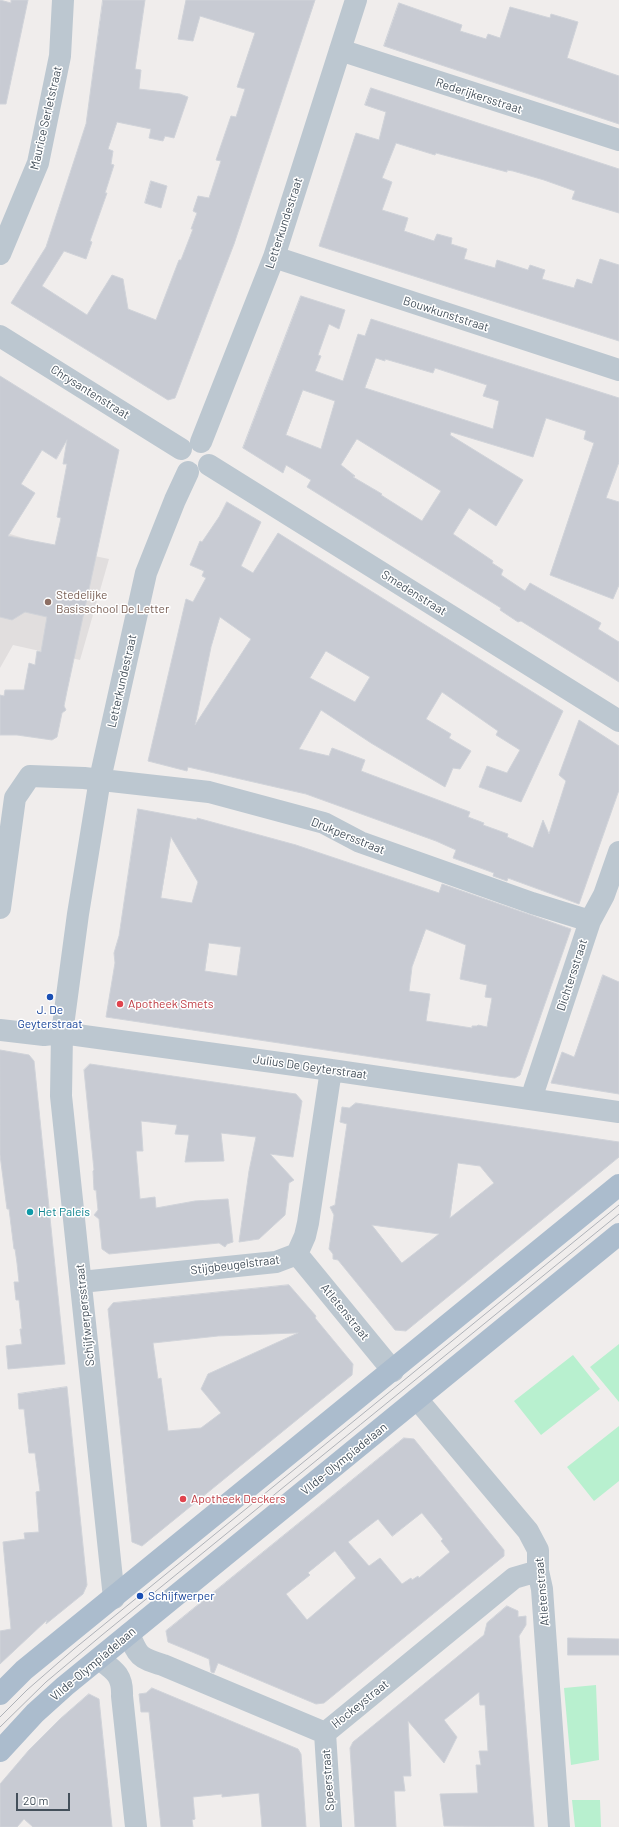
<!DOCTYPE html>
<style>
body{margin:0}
#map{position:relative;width:619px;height:1827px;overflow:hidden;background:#f0edec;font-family:Barlow,sans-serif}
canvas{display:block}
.scale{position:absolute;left:16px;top:1793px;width:54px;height:18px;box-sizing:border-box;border:2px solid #44505b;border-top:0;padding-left:5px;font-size:12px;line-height:14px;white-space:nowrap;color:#44505b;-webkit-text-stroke:3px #fff;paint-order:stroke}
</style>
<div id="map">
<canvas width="619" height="1827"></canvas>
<div class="scale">20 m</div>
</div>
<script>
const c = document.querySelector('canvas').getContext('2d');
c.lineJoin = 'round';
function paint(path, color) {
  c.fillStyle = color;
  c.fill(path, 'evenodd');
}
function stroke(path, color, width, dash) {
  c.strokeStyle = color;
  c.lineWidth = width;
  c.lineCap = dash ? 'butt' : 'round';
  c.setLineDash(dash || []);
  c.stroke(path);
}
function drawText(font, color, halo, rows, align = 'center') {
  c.font = font + ' Barlow,sans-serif';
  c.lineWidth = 3;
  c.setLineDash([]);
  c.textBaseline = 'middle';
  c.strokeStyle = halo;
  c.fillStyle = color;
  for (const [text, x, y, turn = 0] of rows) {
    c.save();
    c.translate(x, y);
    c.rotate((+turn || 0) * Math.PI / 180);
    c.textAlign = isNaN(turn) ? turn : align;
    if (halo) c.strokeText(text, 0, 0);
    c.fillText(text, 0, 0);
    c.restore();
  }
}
const education = new Path2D(`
 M 10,534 L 56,548 L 109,559 L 80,660 L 13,645 L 0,668 L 0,550 Z`);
const green = new Path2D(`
 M 619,1344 L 619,1402 L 590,1367 Z
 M 573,1355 L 600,1389 L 541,1435 L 514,1401 Z
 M 619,1426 L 619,1481 L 594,1501 L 567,1467 Z
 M 596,1685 L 599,1760 L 571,1765 L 564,1688 Z
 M 572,1800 L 600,1800 L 601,1827 L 575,1827 Z`);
const building = new Path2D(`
 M 0,0 L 11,3 L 11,0 L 28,0 L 6,104 L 0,104 Z
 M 103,0 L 145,0 L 135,69 L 141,70 L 139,89 L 180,94 L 188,97 L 174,138 L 165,136 L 163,141 L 149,138 L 151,129 L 117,122 L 108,149 L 113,151 L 111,164 L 114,165 L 105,193 L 107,193 L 90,241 L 92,242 L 86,259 L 64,251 L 42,286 L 87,315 L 112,275 L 123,279 L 128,309 L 156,320 L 179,260 L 181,260 L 193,229 L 191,229 L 197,213 L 193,211 L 198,196 L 209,198 L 221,161 L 216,160 L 231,116 L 236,117 L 245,89 L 237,87 L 255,33 L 200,16 L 193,41 L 178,39 L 186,0 L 315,0 L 234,244 L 175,398 L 168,400 L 11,303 L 46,247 L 86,124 Z
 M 399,3 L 462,25 L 460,31 L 486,39 L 488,34 L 500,38 L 510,7 L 550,18 L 551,14 L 578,22 L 567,58 L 619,76 L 619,124 L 384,46 Z
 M 371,88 L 619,169 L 619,213 L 572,199 L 575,191 L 544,180 L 513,171 L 507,170 L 507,172 L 436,153 L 435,155 L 396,143 L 382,178 L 392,182 L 382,210 L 408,218 L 404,231 L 434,241 L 437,234 L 452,238 L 451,244 L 467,249 L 464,259 L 495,268 L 497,260 L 528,270 L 530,265 L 545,270 L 542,279 L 574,288 L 577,279 L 592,284 L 600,259 L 619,265 L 619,341 L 319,246 L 356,133 L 379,140 L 386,112 L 365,105 Z
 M 151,181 L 167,186 L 161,208 L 145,203 Z
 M 301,296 L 345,310 L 339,329 L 329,324 L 318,355 L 321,356 L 315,371 L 343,381 L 358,334 L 365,336 L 371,319 L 619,398 L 619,462 L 606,498 L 619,502 L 619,585 L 613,599 L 550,575 L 594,443 L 584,439 L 586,431 L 546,418 L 533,457 L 451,432 L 450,435 L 523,480 L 496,526 L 469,508 L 453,534 L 493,561 L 492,563 L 503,570 L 501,575 L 525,591 L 530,583 L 601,623 L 598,629 L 619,642 L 619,682 L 521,621 L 518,622 L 500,610 L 501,608 L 307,487 L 311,480 L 286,465 L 283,473 L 243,448 ZM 376,358 L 385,361 L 385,359 L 433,373 L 435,368 L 487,385 L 483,396 L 499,401 L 493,429 L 365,388 ZM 303,390 L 335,401 L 321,449 L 286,435 ZM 357,439 L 441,491 L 422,521 L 381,495 L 382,494 L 353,477 L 355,476 L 341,465 Z
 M 0,376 L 119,450 L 67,691 L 64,706 L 66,710 L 62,713 L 57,737 L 52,740 L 17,735 L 0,735 L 0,695 L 4,696 L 5,690 L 24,690 L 29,663 L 35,665 L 37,651 L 41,652 L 47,617 L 25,612 L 12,620 L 0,617 ZM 67,440 L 63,464 L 67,464 L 57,517 L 61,518 L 55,545 L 8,536 L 35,493 L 21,484 L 42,450 L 56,459 Z
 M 227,502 L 261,522 L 241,566 L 253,573 L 278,533 L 563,711 L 521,802 L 479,787 L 487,766 L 507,773 L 520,750 L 496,735 L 498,731 L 442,692 L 426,719 L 451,734 L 449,738 L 471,751 L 460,769 L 453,768 L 445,787 L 371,743 L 321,710 L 299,749 L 329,756 L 332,748 L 365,760 L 361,771 L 470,812 L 468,817 L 484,823 L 483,825 L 508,834 L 507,837 L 533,848 L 543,820 L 549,834 L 566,781 L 559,775 L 579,720 L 619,746 L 619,790 L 579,904 L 508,878 L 507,881 L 493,876 L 494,873 L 453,858 L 456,850 L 436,841 L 306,794 L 188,767 L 187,771 L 148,761 L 186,599 L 193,602 L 206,578 L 202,576 L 204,571 L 190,565 L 200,541 L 202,542 L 219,517 ZM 220,617 L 251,639 L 195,725 L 211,647 ZM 326,651 L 370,677 L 355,702 L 310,678 Z
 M 138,809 L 197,820 L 197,818 L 296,845 L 439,893 L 442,884 L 571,929 L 520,1075 L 515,1078 L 499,1076 L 106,1017 L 115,963 L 114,953 L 119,936 ZM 171,837 L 198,882 L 192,903 L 161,898 ZM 426,929 L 466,945 L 460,979 L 487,985 L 485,997 L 492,998 L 487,1027 L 478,1025 L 477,1026 L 472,1026 L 472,1028 L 426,1021 L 430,994 L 409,991 L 412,967 ZM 209,943 L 241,947 L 237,976 L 205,971 Z
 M 603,975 L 619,982 L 619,1094 L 551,1083 L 562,1052 L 574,1057 Z
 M 0,1050 L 29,1055 L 34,1061 L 65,1364 L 8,1369 L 6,1346 L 22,1344 L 20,1329 L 22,1329 L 19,1300 L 16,1300 L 14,1282 L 19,1282 L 17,1263 L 15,1249 L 14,1249 L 9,1209 L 7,1209 L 0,1155 Z
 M 90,1064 L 296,1094 L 302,1101 L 293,1157 L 270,1154 L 294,1180 L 289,1183 L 285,1215 L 259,1239 L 239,1242 L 249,1171 L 256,1137 L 221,1133 L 224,1161 L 185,1162 L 189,1135 L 175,1134 L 177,1125 L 141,1121 L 143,1151 L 136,1151 L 140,1199 L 155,1197 L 156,1208 L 195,1201 L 228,1199 L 233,1242 L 227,1244 L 225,1247 L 219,1243 L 109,1254 L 102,1249 L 99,1219 L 94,1215 L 98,1210 L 96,1190 L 94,1190 L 93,1171 L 94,1170 L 84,1070 Z
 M 356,1103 L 619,1142 L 619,1157 L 406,1331 L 395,1330 L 338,1260 L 333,1259 L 333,1254 L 329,1249 L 334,1215 L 330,1207 L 335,1205 L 347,1124 L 340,1122 L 342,1107 L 349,1108 ZM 458,1163 L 480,1166 L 494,1183 L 450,1218 ZM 372,1225 L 439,1234 L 402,1263 Z
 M 289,1285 L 316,1316 L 315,1318 L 353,1364 L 352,1375 L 142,1546 L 132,1542 L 108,1309 L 113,1303 ZM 298,1333 L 208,1374 L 201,1389 L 221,1413 L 201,1428 L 168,1431 L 161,1378 L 158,1379 L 153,1343 L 218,1336 Z
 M 67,1387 L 87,1585 L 83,1594 L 46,1624 L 47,1620 L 0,1664 L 0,1631 L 11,1629 L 3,1542 L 25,1539 L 24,1533 L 39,1532 L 36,1492 L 40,1491 L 35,1453 L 29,1453 L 24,1409 L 19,1409 L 18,1394 Z
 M 404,1438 L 414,1439 L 504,1550 L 504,1556 L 324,1703 L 316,1704 L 218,1663 L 214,1673 L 211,1672 L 209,1659 L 168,1642 L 166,1631 ZM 422,1513 L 443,1539 L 441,1541 L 450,1552 L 419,1578 L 418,1576 L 412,1580 L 411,1578 L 402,1584 L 380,1558 L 369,1566 L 348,1542 L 378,1519 L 392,1536 ZM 335,1551 L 356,1578 L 307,1620 L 286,1594 L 310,1575 L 308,1573 Z
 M 507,1606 L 518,1611 L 518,1617 L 526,1616 L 526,1625 L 519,1636 L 534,1827 L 444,1826 L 440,1794 L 478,1793 L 476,1765 L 481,1765 L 479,1751 L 488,1751 L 485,1705 L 480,1705 L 479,1692 L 444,1720 L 457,1737 L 444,1763 L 408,1721 L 411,1776 L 403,1776 L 405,1791 L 394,1791 L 396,1827 L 355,1827 L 350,1748 L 353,1742 L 484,1635 L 487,1623 Z
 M 568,1638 L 619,1639 L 619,1655 L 568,1655 Z
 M 152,1688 L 298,1749 L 301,1754 L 306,1827 L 262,1827 L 259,1793 L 222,1797 L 222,1794 L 193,1797 L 195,1819 L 192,1820 L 193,1827 L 161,1827 L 149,1712 L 141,1712 L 139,1694 L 146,1693 Z
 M 89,1694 L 99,1699 L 112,1827 L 33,1827 L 24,1819 L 17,1827 L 0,1827 L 0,1784 L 29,1750 L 60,1719 Z`);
const minor = new Path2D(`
 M 340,50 L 619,140
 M 0,254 L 38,163 L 60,56 L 63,0
 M 274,257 L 619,370
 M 0,336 L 181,449
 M 201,442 L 274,257 L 356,0
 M 209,465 L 619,721
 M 0,908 L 15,798 L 30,776 L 84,778 L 209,792 L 324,823 L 360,842 L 532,903 L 590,921
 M 0,1030 L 44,1035 L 62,1033 L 331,1070 L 619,1112
 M 531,1099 L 590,921 L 604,895 L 619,852
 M 297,1254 L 393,1371
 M 81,1282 L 276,1262 L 297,1254 L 305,1236 L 308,1223 L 331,1070
 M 417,1399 L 528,1531 L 538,1550 L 538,1571 L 542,1589 L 559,1827
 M 114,1598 L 61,1096 L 62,1033 L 78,914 L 100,779 L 146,573 L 175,500 L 188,472
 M 129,1634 C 138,1656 139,1658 163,1665 L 325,1733 L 514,1578 L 538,1571
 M 99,1659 C 114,1670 123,1675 122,1696 L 136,1827
 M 325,1733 L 331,1827`);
const major = new Path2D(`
 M 0,1694 L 24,1670 L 619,1185
 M 0,1751 L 35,1713 L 65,1686 L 619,1234`);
const tram = new Path2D(`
 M 0,1717 L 27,1690 L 74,1649 L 619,1205
 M 0,1727 L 46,1682 L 102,1635 L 619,1214`);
const markers = [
 [48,602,4,"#8d6e63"],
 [50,997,4,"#1a4fb4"],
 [120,1004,4,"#e0444e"],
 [30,1212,4,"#0f9aa8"],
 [183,1499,4,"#e0444e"],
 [140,1596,4,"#1a4fb4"]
];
const streetNames = [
 ["Rederijkersstraat",479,96,18],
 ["Maurice Serletstraat",46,118,-77],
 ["Letterkundestraat",284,223,-72],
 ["Bouwkunststraat",446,314,18],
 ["Chrysantenstraat",90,392,32],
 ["Smedenstraat",414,593,32],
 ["Letterkundestraat",122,681,-77],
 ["Drukpersstraat",348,836,22],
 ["Dichtersstraat",572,975,-72],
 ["Julius De Geyterstraat",310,1067,8],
 ["Stijgbeugelstraat",235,1265,-7],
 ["Atletenstraat",345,1312,51],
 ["Schijfwerpersstraat",85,1315,-96],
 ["VIIde-Olympiadelaan",344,1459,-39],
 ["Atletenstraat",542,1592,-95],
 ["VIIde-Olympiadelaan",93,1664,-40],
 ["Hockeystraat",360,1704,-39],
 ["Speerstraat",328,1780,-94]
];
const educationNames = [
 ["Stedelijke",56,595],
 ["Basisschool De Letter",56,609]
];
const healthNames = [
 ["Apotheek Smets",128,1004],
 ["Apotheek Deckers",191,1499]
];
const transitNames = [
 ["J. De",50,1010],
 ["Geyterstraat",50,1024],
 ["Schijfwerper",148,1596,"left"]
];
const cultureNames = [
 ["Het Paleis",38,1212]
];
paint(education, '#e1dede');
paint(green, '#b8f0cf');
paint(building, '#c8cbd3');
stroke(building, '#d0d3d9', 1);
stroke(minor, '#bcc7d0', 22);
stroke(major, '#abbccd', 22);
stroke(tram, '#afb2b8', 1);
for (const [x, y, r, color] of markers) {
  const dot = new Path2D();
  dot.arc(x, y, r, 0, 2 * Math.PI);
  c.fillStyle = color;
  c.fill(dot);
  stroke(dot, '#fff', 1.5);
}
drawText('12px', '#44505b', '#fff', streetNames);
drawText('12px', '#785e54', '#fff', educationNames, 'left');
drawText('12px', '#be3a42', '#fff', healthNames, 'left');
drawText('12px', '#164399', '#fff', transitNames);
drawText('12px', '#0d838f', '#fff', cultureNames, 'left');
</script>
